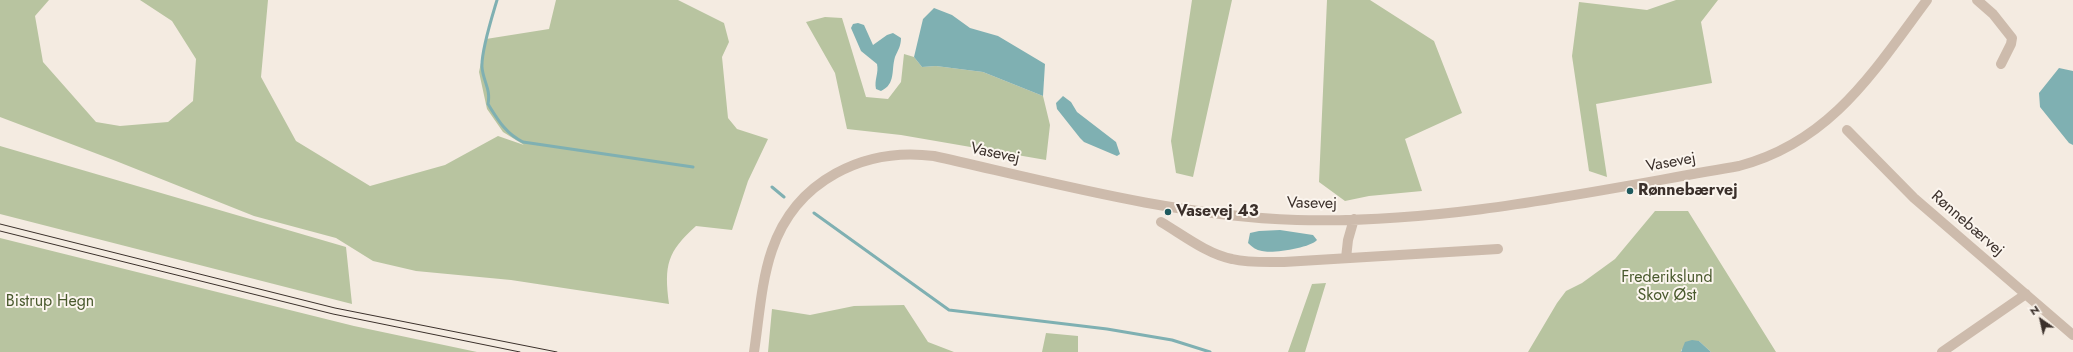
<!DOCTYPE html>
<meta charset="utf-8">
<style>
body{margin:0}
#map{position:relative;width:2073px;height:352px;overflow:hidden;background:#f4ebe1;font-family:Jost,sans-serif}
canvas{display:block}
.north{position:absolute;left:2021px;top:300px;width:40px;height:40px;-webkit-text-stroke:3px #fbf5ee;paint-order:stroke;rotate:326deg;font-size:11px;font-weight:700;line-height:16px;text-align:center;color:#3b302b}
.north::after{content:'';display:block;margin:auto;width:14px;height:18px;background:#3b302b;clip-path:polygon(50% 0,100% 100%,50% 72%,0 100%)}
</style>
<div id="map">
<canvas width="2073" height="352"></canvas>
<div class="north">N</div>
</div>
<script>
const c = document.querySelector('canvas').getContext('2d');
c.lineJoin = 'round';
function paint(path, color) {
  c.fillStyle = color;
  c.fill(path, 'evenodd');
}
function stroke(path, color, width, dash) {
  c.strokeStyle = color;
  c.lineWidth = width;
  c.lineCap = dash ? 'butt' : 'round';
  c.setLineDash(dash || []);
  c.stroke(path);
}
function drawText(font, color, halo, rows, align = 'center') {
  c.font = font + ' Jost,sans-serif';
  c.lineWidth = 4;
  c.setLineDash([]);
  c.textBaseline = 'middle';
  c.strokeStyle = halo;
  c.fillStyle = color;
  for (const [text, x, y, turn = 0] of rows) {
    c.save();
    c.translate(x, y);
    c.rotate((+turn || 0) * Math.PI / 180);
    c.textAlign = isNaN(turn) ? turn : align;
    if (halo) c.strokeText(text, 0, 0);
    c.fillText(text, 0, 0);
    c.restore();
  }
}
const green = new Path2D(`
 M 0,0 L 49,0 L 35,16 L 43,62 L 96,122 L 120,126 L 168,122 L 193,101 L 196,59 L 172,21 L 140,0 L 268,0 L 261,77 L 296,141 L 370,186 L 445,165 L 498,136 L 524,145 L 503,132 L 487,109 L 479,72 L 486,39 L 549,29 L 556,0 L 678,0 L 724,23 L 729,42 L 722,57 L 728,118 L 737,129 L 768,139 L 748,181 L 732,230 L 696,226 C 667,252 664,265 669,304 L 511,280 L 416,271 L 373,261 L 336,238 L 254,216 L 116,161 L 0,117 Z
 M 1192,0 L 1232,0 L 1193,177 L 1176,173 L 1171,141 Z
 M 1327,0 L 1370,0 L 1434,41 L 1462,113 L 1405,139 L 1422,191 L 1369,196 L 1345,201 L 1319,182 Z
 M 1676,0 L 1718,0 L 1701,22 L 1712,83 L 1596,104 L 1607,177 L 1589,171 L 1572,56 L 1579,2 L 1647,10 Z
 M 825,17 L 842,18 L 866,97 L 888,99 L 901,82 L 904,54 L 914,57 L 922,67 L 936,66 L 983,72 L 1043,96 L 1050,125 L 1046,160 L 901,135 L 847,129 L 835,73 L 806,22 Z
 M 0,146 L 346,247 L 352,304 L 0,214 Z
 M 1655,211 L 1688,211 L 1776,352 L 1711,352 L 1699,341 L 1681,350 L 1681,352 L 1528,352 L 1557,303 L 1566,291 L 1582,283 L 1615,259 Z
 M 0,238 L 354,326 L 477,352 L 0,352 Z
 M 1326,283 L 1305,352 L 1288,352 L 1312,284 Z
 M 904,305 L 928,342 L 954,352 L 768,352 L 772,309 L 810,315 L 854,306 Z
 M 1046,333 L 1078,336 L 1078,352 L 1042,352 Z`);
const water = new Path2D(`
 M 934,8 L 952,15 L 970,28 L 998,36 L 1045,64 L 1043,96 L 983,72 L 936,66 L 922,67 L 914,57 L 923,19 Z
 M 858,23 L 864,25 L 873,45 L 887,35 L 893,33 L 901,38 C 901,46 898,50 895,57 C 891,70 896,84 881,91 L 876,89 C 874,80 879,73 877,64 L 861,51 L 851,28 L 853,24 Z
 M 2059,68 L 2073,71 L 2073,145 L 2069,143 L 2040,107 L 2039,93 Z
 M 1063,96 L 1071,102 L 1077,112 L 1116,142 L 1120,154 L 1117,156 L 1084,142 L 1080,138 L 1057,109 L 1056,103 Z
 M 1280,230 L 1313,235 L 1317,240 C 1310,248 1272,254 1262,251 C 1256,250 1252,247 1248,243 L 1250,233 L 1259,231 Z
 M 1692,340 L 1699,341 L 1711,352 L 1681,352 L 1685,342 Z`);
const stream = new Path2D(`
 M 497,0 C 492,17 481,51 482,67 C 483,81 491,89 488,104 C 498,120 506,134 523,142 L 693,167
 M 772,187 L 784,197
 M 814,213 L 949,310 L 1107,329 L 1172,340 L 1210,352`);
const minor = new Path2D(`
 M 1977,0 L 1993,14 L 2012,38 L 2011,44 L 2001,64
 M 1847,130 L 1914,198 L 2073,335
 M 1161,222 C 1183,235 1207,254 1232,259 C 1249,263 1267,262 1284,262 L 1498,249
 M 1346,258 L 1348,240 L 1354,219
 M 754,352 C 759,319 761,282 772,250 C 796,180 864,147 934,156 C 1054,183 1174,216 1297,220 C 1447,224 1593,191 1739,166 C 1831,142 1874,71 1927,0
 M 1942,352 L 2026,294`);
const tram = new Path2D(`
 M 0,224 L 335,308 L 557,352
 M 0,231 L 333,314 L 520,352`);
const markers = [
 [1630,191,4,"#1f5a5e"],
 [1168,212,4,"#1f5a5e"]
];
const streetNames = [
 ["Vasevej",995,154,12],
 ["Vasevej",1671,163,-10],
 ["Vasevej",1312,204,1],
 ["Rønnebærvej",1967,224,41]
];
const poiNames = [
 ["Rønnebærvej",1638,191],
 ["Vasevej 43",1176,212]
];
const parkNames = [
 ["Frederikslund",1667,278],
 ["Skov Øst",1667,296],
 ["Bistrup Hegn",50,302]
];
paint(green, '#b8c4a0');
paint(water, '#7fb0b2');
stroke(stream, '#7fb0b2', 3);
stroke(minor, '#cdbbac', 10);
stroke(tram, '#3b302b', 1);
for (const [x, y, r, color] of markers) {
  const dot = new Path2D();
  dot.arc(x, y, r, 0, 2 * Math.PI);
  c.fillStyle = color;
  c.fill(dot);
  stroke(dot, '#fbf5ee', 1.5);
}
drawText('16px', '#3b302b', '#fbf5ee', streetNames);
drawText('bold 16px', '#3b302b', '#fbf5ee', poiNames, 'left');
drawText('16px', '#4a5a2e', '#fbf5ee', parkNames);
</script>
